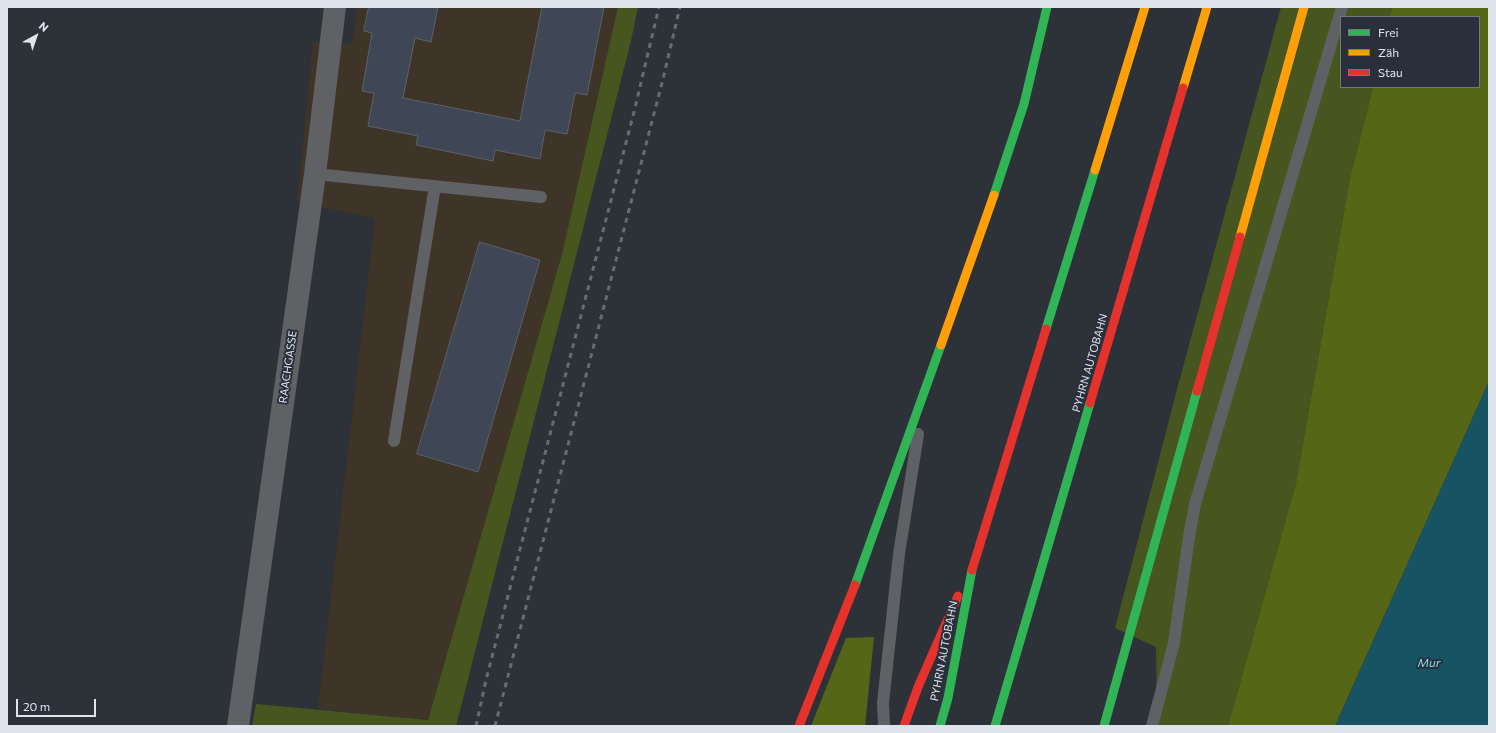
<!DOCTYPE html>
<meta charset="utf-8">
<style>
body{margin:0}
#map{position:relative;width:1496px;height:733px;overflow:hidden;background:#2d3138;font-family:Commissioner,sans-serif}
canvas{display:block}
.frame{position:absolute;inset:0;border:8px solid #dfe3eb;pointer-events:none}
.legend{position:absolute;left:1340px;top:16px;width:140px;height:72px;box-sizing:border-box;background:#29303c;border:1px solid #727882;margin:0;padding:5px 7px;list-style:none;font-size:12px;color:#dfe3eb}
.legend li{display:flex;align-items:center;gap:8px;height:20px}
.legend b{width:20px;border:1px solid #727882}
.north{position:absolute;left:16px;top:16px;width:40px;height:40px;-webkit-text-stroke:3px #29303c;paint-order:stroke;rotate:40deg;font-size:11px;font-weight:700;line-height:16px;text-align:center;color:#dfe3eb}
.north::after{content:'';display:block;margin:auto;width:14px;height:18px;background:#dfe3eb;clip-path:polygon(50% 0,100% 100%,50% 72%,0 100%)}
.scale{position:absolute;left:16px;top:699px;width:80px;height:18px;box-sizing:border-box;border:2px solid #dfe3eb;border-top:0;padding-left:5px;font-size:12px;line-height:14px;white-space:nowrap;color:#dfe3eb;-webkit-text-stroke:3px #29303c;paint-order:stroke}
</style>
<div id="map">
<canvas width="1496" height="733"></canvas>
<div class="frame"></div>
<ul class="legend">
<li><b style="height:5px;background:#30b455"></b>Frei</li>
<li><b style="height:5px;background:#ff9f0a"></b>Zäh</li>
<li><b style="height:5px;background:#e5322d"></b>Stau</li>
</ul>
<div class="north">N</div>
<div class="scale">20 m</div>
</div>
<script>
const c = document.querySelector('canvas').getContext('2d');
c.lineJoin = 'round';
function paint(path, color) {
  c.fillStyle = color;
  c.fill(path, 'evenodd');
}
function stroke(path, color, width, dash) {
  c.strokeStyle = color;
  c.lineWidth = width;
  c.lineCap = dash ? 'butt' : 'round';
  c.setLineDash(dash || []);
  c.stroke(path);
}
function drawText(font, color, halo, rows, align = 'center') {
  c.font = font + ' Commissioner,sans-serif';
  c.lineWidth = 4;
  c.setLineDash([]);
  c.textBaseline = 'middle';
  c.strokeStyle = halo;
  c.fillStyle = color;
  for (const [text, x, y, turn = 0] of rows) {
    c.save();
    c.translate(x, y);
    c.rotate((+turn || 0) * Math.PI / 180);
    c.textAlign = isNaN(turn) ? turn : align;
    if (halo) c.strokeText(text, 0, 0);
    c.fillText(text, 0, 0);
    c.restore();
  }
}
const industrial = new Path2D(`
 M 357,7 L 618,7 L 562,254 L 428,720 L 318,709 L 375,218 L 297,202 L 313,42 L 352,45 Z`);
const green = new Path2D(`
 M 618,7 L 638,7 L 631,41 L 456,726 L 252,726 L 256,704 L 428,720 L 562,254 Z
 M 1281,7 L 1392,7 L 1390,17 L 1341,17 L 1341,87 L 1373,87 L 1350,178 L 1296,483 L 1228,726 L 1157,726 L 1156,647 L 1115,628 L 1180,378 Z`);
const forest = new Path2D(`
 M 1392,7 L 1489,7 L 1489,381 L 1335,726 L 1228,726 L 1296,483 L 1350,178 L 1373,87 L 1479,87 L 1479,17 L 1390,17 Z
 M 874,637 L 865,726 L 811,726 L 846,638 Z`);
const water = new Path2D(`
 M 1489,381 L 1489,726 L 1335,726 L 1342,711 Z`);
const building = new Path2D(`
 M 369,7 L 438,7 L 431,42 L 415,38 L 403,98 L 520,121 L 542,7 L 604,7 L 587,95 L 575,93 L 567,134 L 545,130 L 540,159 L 495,150 L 493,161 L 416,145 L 418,136 L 368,126 L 374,93 L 362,91 L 372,33 L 364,31 Z
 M 480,242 L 540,260 L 478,472 L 417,454 Z`);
const lane = new Path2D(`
 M 315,174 L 541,197
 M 394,441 L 435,186
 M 884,726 L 883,703 L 899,554 L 918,434
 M 1152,726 L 1174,643 L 1189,537 L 1195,504 L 1342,7`);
const street = new Path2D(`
 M 238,726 L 315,174 L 335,7`);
const fast = new Path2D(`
 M 994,195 L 1024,104 L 1047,7
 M 1046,329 L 1095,170
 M 855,585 L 941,345
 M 940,726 L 948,698 L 972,570
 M 995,726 L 1090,403
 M 1104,726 L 1197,391`);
const slow = new Path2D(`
 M 1183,88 L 1207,7
 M 1095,170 L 1145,7
 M 1240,237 L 1304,7
 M 941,345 L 994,195`);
const jam = new Path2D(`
 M 1197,391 L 1240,237
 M 1090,403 L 1183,88
 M 972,570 L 1046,329
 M 799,726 L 855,585
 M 904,726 L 918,687 L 958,596`);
const rail = new Path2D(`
 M 476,726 L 486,680 L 634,112 L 659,7
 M 495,726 L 663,79 L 680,7`);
const streetNames = [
 ["PYHRN AUTOBAHN",1090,363,-74],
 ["RAACHGASSE",288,367,-82],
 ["PYHRN AUTOBAHN",944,651,-79]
];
const waterNames = [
 ["Mur",1429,663]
];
paint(industrial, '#3e3428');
paint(green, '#47551e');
paint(forest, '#556717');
paint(water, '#165464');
paint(building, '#3f4756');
stroke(building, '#5d6167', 1);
stroke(lane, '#5f6164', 12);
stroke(street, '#5f6164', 22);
stroke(fast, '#30b455', 9);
stroke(slow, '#ff9f0a', 9);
stroke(jam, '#e5322d', 9);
stroke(rail, '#696c6f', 3, [5, 5]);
drawText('11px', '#dfe3eb', '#29303c', streetNames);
drawText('italic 12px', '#8addf4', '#29303c', waterNames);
</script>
